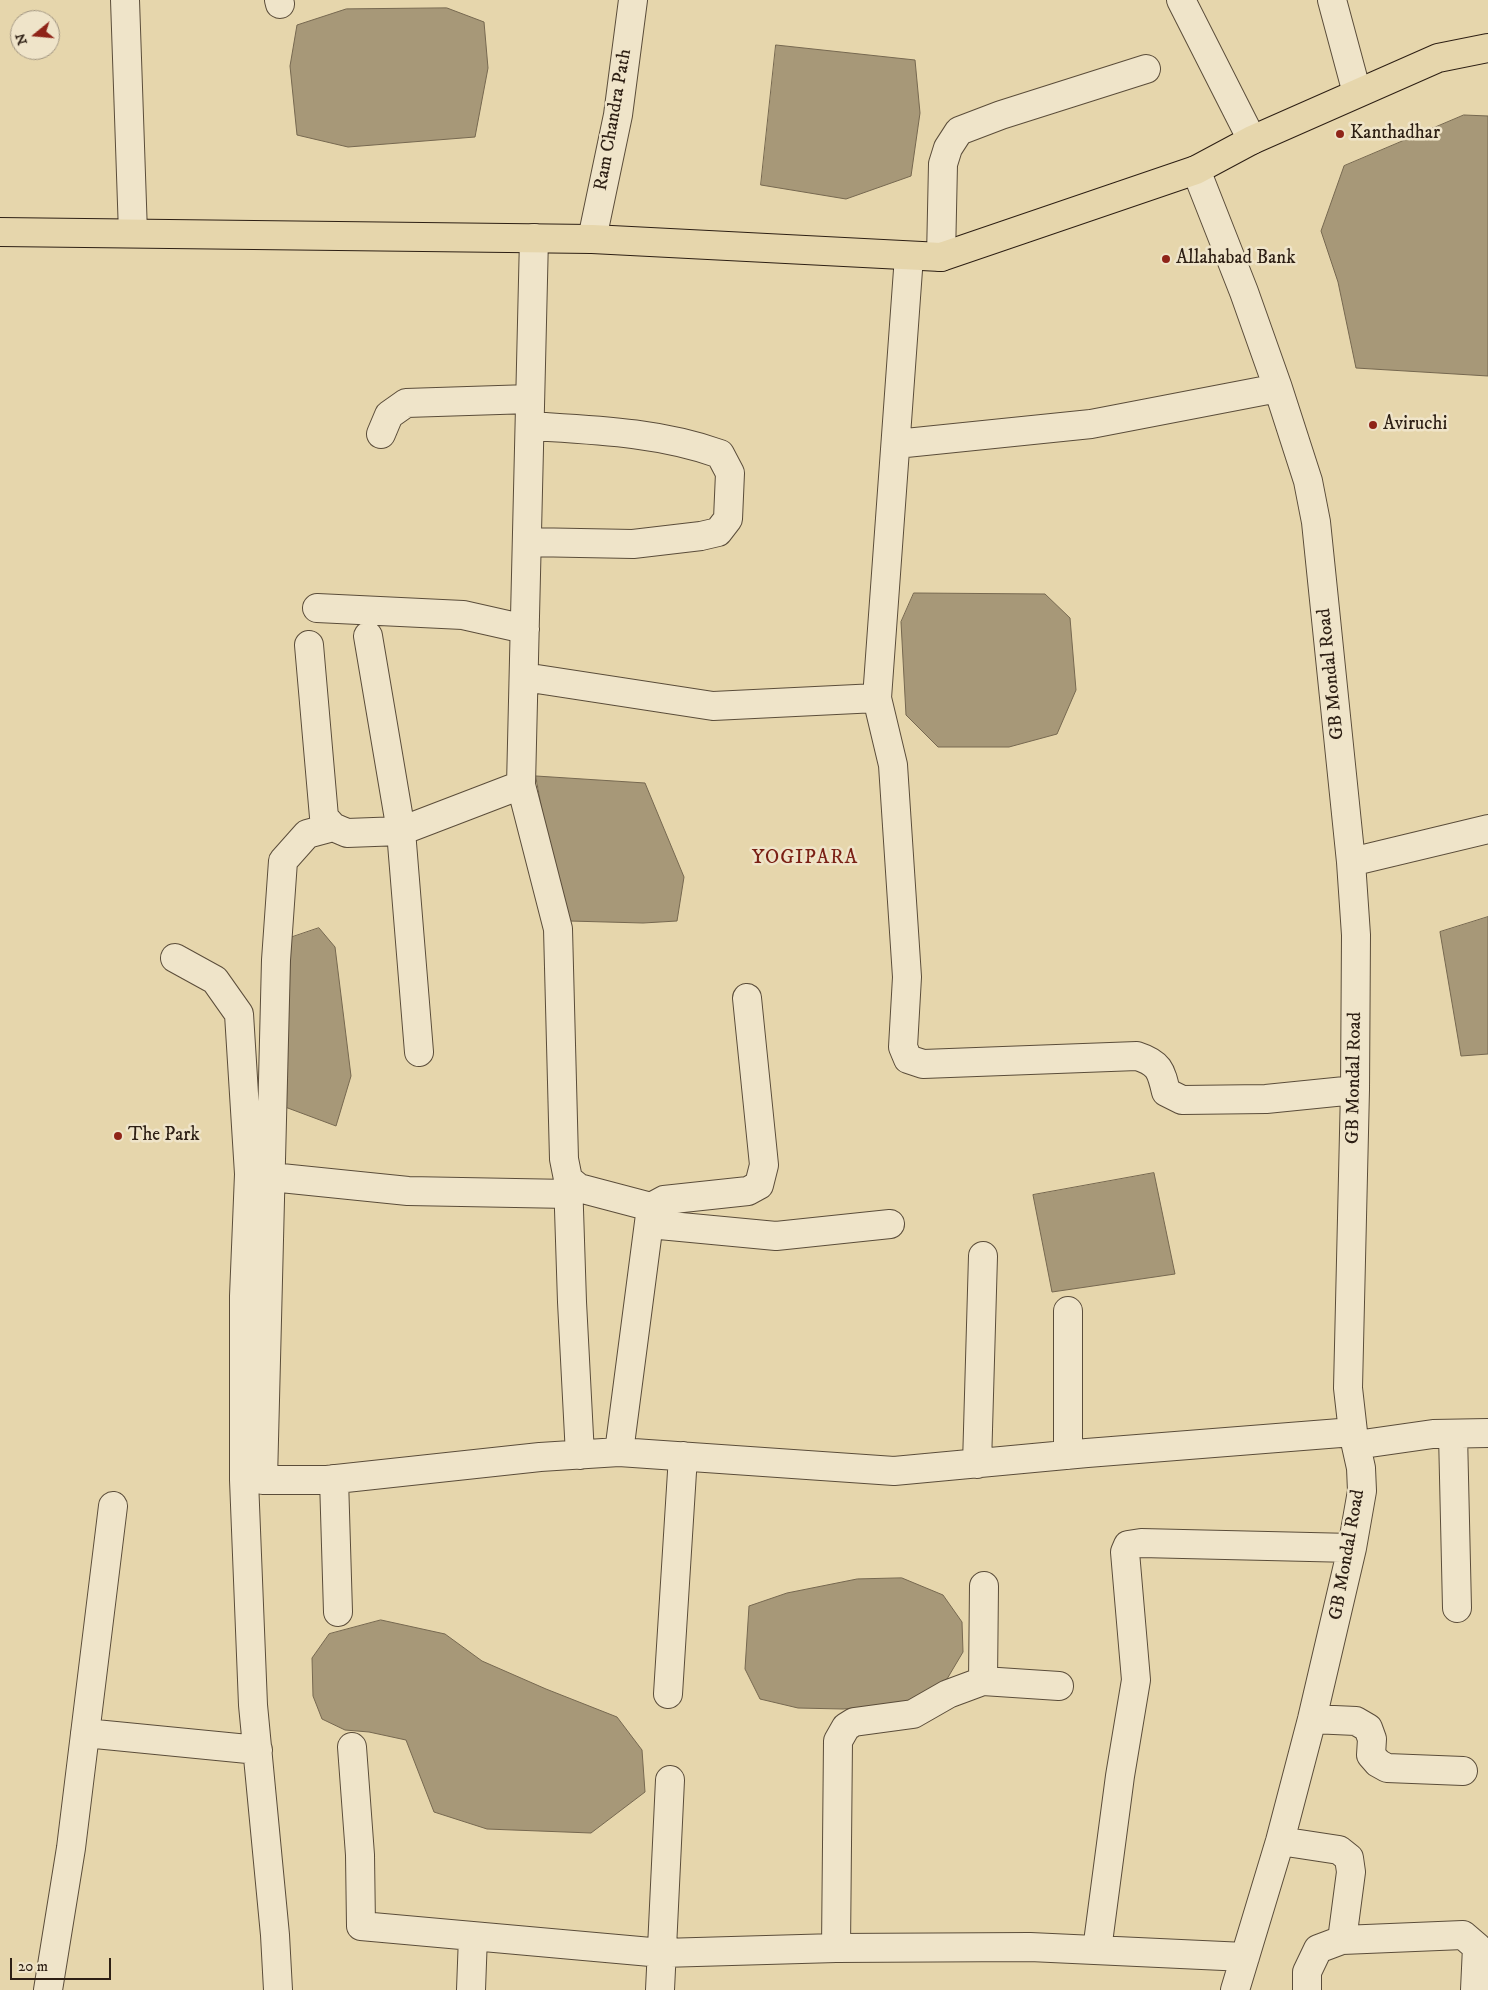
<!DOCTYPE html>
<style>
body{margin:0}
#map{position:relative;width:1488px;height:1990px;overflow:hidden;background:#e6d6ac;font-family:"IM FELL DW Pica",serif}
canvas{display:block}
.north{position:absolute;left:10px;top:10px;width:50px;height:50px;box-sizing:border-box;background:#efe4c9;border:1px solid #a19581;border-radius:50%;rotate:253deg;font-size:14px;font-weight:700;line-height:20px;text-align:center;color:#2d1f14}
.north::after{content:'';display:block;margin:auto;width:18px;height:22px;background:#8f2418;clip-path:polygon(50% 0,100% 100%,50% 72%,0 100%)}
.scale{position:absolute;left:10px;top:1958px;width:101px;height:22px;box-sizing:border-box;border:2px solid #2d1f14;border-top:0;padding-left:6px;font-size:15px;line-height:18px;white-space:nowrap;color:#2d1f14;-webkit-text-stroke:4px #efe4c9;paint-order:stroke}
</style>
<div id="map">
<canvas width="1488" height="1990"></canvas>
<div class="north">N</div>
<div class="scale">20 m</div>
</div>
<script>
const c = document.querySelector('canvas').getContext('2d');
c.lineJoin = 'round';
function paint(path, color) {
  c.fillStyle = color;
  c.fill(path, 'evenodd');
}
function stroke(path, color, width, dash) {
  c.strokeStyle = color;
  c.lineWidth = width;
  c.lineCap = dash ? 'butt' : 'round';
  c.setLineDash(dash || []);
  c.stroke(path);
}
function drawText(font, color, halo, rows, align = 'center') {
  c.font = font + ' "IM FELL DW Pica",serif';
  c.lineWidth = 5;
  c.setLineDash([]);
  c.textBaseline = 'middle';
  c.strokeStyle = halo;
  c.fillStyle = color;
  for (const [text, x, y, turn = 0] of rows) {
    c.save();
    c.translate(x, y);
    c.rotate((+turn || 0) * Math.PI / 180);
    c.textAlign = isNaN(turn) ? turn : align;
    if (halo) c.strokeText(text, 0, 0);
    c.fillText(text, 0, 0);
    c.restore();
  }
}
const water = new Path2D(`
 M 447,8 L 484,22 L 488,68 L 475,137 L 348,147 L 297,135 L 290,66 L 297,25 L 346,9 Z
 M 776,45 L 915,60 L 920,113 L 911,176 L 846,199 L 761,185 Z
 M 1464,115 L 1488,116 L 1488,376 L 1356,368 L 1338,282 L 1321,231 L 1344,166 Z
 M 914,593 L 1045,594 L 1070,618 L 1076,690 L 1057,734 L 1009,747 L 938,747 L 906,715 L 901,622 Z
 M 536,776 L 645,783 L 684,877 L 677,921 L 643,923 L 569,921 L 546,832 Z
 M 1488,917 L 1488,1054 L 1461,1056 L 1440,932 Z
 M 319,928 L 335,947 L 351,1076 L 336,1126 L 269,1101 L 272,944 Z
 M 1154,1173 L 1175,1274 L 1052,1292 L 1033,1195 Z
 M 902,1578 L 943,1595 L 962,1622 L 963,1652 L 947,1679 L 908,1703 L 843,1709 L 798,1708 L 760,1699 L 745,1669 L 749,1606 L 787,1593 L 857,1579 Z
 M 381,1620 L 445,1634 L 482,1661 L 546,1689 L 617,1717 L 642,1750 L 645,1792 L 591,1833 L 487,1829 L 434,1812 L 406,1740 L 369,1732 L 345,1730 L 322,1719 L 313,1696 L 312,1658 L 329,1634 Z`);
const minor = new Path2D(`
 M 125,0 L 133,233
 M 279,0 L 280,4
 M 1181,0 L 1252,140
 M 1332,0 L 1357,93
 M 1196,170 L 1244,292 L 1278,388 L 1308,481 L 1316,522 L 1351,862 L 1356,935 L 1355,1090 L 1348,1388 L 1353,1432 L 1361,1468 L 1362,1491 L 1352,1548 L 1312,1719 L 1280,1841 L 1235,1990
 M 534,238 L 521,785 L 558,929 L 564,1159 L 568,1179 L 579,1188 L 651,1207 L 619,1452
 M 592,239 L 618,115 L 633,0
 M 941,257 L 943,164 L 948,148 L 959,131 L 1001,115 L 1146,69
 M 381,434 L 389,415 L 406,403 L 530,399
 M 896,444 L 1091,424 L 1278,388
 M 527,542 L 633,544 L 701,536 L 718,532 L 728,519 L 730,473 L 720,454 C 659,432 593,430 530,426
 M 317,608 L 463,615 L 525,629
 M 368,636 L 401,831 L 419,1052
 M 309,645 L 324,817 L 333,827 L 347,833 L 401,831 L 521,785
 M 524,677 L 713,706 L 877,698 L 909,256
 M 877,698 L 893,765 L 907,977 L 903,1047 L 908,1059 L 923,1064 L 1137,1056 C 1159,1063 1161,1070 1166,1092 L 1182,1100 L 1266,1099 L 1355,1090
 M 333,827 L 307,834 L 283,861 L 276,960 L 263,1480 L 327,1480 L 540,1457 L 619,1452 L 894,1471 L 1087,1453 L 1353,1432
 M 1351,862 L 1488,829
 M 175,958 L 215,980 L 239,1014 L 249,1174 L 244,1296 L 244,1480 L 253,1705 L 275,1935 L 278,1990
 M 271,1177 L 408,1191 L 569,1194
 M 568,1179 L 572,1302 L 580,1455
 M 651,1207 L 664,1200 L 748,1191 L 759,1185 L 764,1165 L 747,998
 M 649,1224 L 776,1236 L 890,1224
 M 1453,1434 L 1457,1608
 M 1356,1445 L 1433,1434 L 1488,1433
 M 1068,1455 L 1068,1311
 M 977,1464 L 983,1256
 M 334,1479 L 338,1612
 M 983,1681 L 984,1586
 M 668,1694 L 683,1456
 M 1312,1719 L 1356,1721 L 1368,1728 L 1372,1739 L 1371,1755 L 1378,1763 L 1387,1768 L 1463,1771
 M 85,1733 L 258,1750
 M 352,1747 L 360,1855 L 361,1926 L 662,1953 L 836,1948 L 1030,1947 L 1245,1957
 M 1280,1841 L 1339,1850 L 1349,1858 L 1351,1872 L 1342,1940
 M 836,1948 L 838,1741 L 846,1727 L 854,1722 L 913,1714 L 948,1694 L 983,1681 L 1059,1686
 M 1097,1950 L 1120,1776 L 1136,1680 L 1125,1552 L 1128,1545 L 1141,1543 L 1352,1548
 M 48,1990 L 71,1848 L 113,1506
 M 471,1990 L 473,1936
 M 660,1990 L 670,1780
 M 1307,1990 L 1307,1972 L 1318,1949 L 1342,1940 L 1463,1935 L 1477,1947 L 1475,1990`);
const major = new Path2D(`
 M 0,232 L 592,239 L 941,257 L 1196,170 L 1252,140 L 1438,58 L 1488,48`);
const markers = [
 [1340,134,5,"#8f2418"],
 [1166,259,5,"#8f2418"],
 [1373,425,5,"#8f2418"],
 [118,1136,5,"#8f2418"]
];
const streetNames = [
 ["Ram Chandra Path",614,120,-80],
 ["GB Mondal Road",1332,674,-96],
 ["GB Mondal Road",1355,1078,-89],
 ["GB Mondal Road",1348,1555,-80]
];
const poiNames = [
 ["Kanthadhar",1350,134],
 ["Allahabad Bank",1176,259],
 ["Aviruchi",1383,425],
 ["The Park",128,1136]
];
const neighbourhoodNames = [
 ["YOGIPARA",805,859]
];
paint(water, '#a79878');
stroke(water, '#766850', 1);
stroke(minor, '#5b4d3a', 30);
stroke(major, '#2d1f14', 30);
stroke(minor, '#efe4c9', 28);
stroke(major, '#e6d6ac', 28);
for (const [x, y, r, color] of markers) {
  const dot = new Path2D();
  dot.arc(x, y, r, 0, 2 * Math.PI);
  c.fillStyle = color;
  c.fill(dot);
  stroke(dot, '#efe4c9', 2);
}
drawText('19px', '#2d1f14', '#efe4c9', streetNames);
drawText('19px', '#2d1f14', '#efe4c9', poiNames, 'left');
c.letterSpacing = '1px';
drawText('20px', '#7a1f14', '#efe4c9', neighbourhoodNames);
c.letterSpacing = '0px';
</script>
